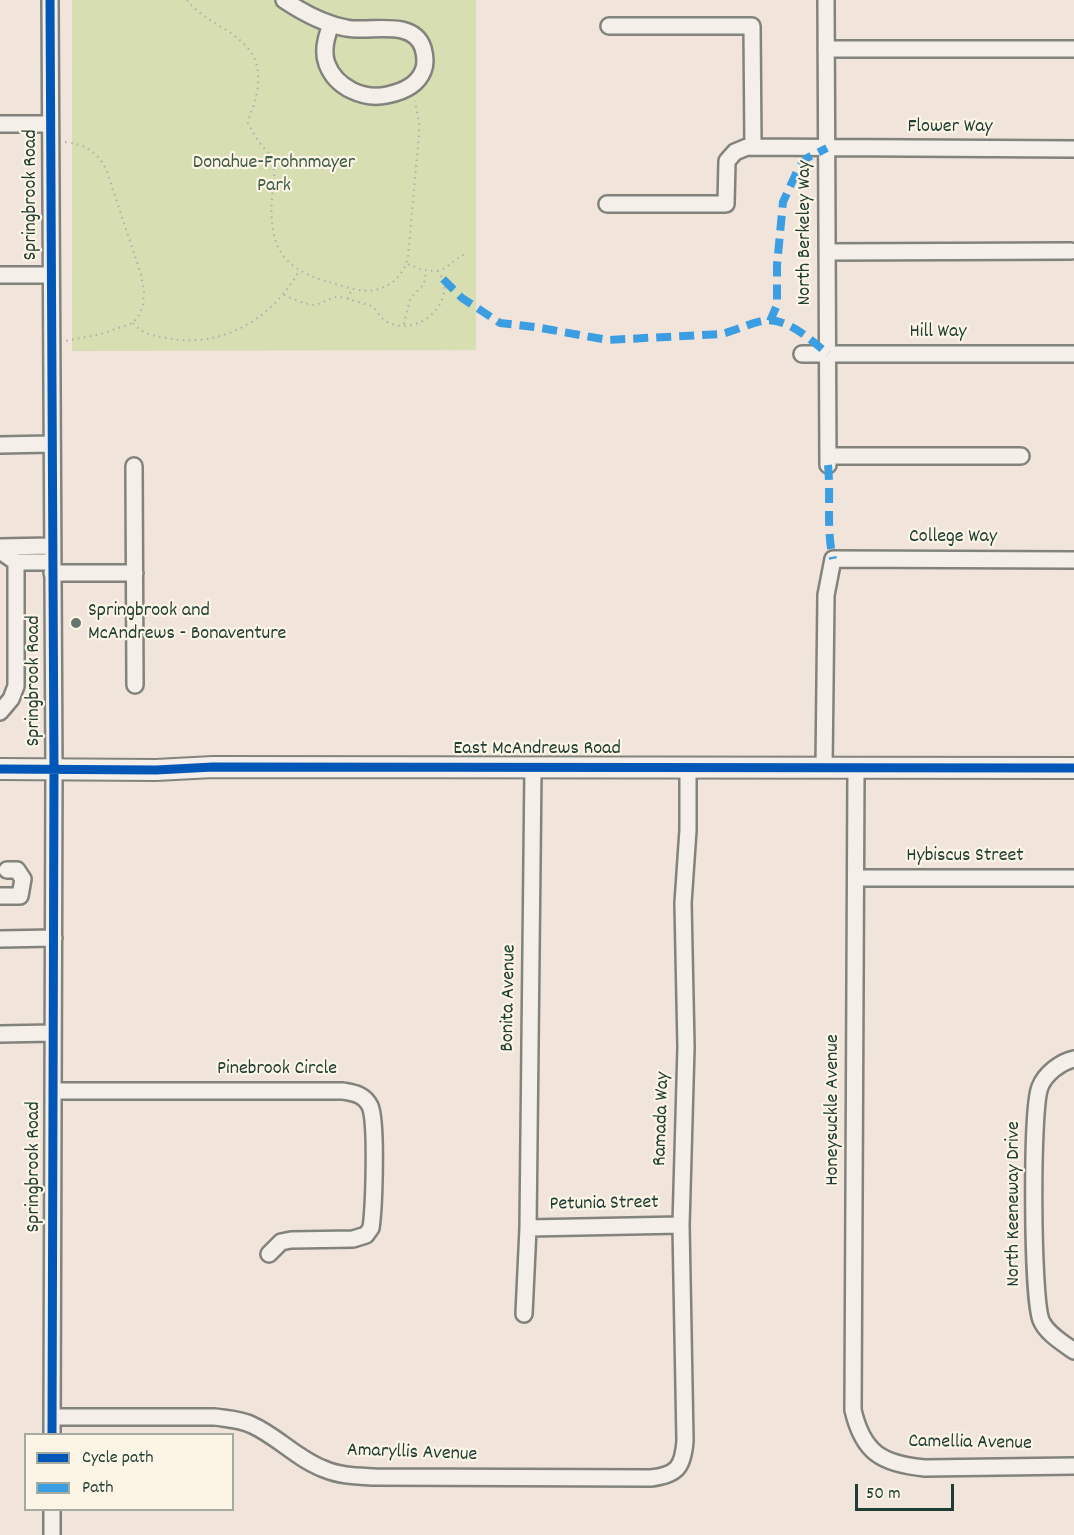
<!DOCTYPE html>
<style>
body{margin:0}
#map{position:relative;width:1074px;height:1535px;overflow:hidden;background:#f0e4db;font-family:Dekko,sans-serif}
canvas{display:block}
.legend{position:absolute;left:24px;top:1433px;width:210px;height:78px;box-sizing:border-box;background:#fcf5e5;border:2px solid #a4ab9e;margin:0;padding:8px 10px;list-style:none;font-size:18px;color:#1f3d34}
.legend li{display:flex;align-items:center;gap:12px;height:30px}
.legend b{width:30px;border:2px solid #a4ab9e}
.scale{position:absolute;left:855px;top:1484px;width:99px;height:27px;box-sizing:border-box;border:3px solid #1f3d34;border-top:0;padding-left:8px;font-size:18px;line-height:21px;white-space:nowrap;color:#1f3d34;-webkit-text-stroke:4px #fcf5e5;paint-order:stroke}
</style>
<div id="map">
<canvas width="1074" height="1535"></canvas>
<ul class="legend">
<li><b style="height:8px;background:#0057b8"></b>Cycle path</li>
<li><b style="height:8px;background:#3c9ee2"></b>Path</li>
</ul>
<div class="scale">50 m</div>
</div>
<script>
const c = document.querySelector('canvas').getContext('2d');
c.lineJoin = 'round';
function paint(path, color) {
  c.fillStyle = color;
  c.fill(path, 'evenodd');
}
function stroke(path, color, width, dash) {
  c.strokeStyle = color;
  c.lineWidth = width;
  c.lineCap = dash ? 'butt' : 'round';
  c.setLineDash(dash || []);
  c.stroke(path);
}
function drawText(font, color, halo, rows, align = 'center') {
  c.font = font + ' Dekko,sans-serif';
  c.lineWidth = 4.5;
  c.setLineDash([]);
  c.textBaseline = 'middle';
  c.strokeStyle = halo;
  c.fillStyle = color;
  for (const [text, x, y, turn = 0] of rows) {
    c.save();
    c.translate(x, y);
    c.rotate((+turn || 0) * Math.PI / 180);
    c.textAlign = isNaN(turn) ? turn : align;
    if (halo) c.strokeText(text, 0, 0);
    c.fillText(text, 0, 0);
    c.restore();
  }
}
const green = new Path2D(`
 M 72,0 L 476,0 L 476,350 L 72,351 Z`);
const path = new Path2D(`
 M 187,0 C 207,27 256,34 258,74 C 259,82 257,93 255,101 C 253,109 249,115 248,123 C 252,130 255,137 260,143 C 264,150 271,153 273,161 C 276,173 273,187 272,198 C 269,244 280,267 325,281 C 341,285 359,293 375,290 C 393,286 404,274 408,257 L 419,134 L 419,122 L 415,101
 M 65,142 C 85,144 97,152 106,169 L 141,274 L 144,292 L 143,305 L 139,315 L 133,323 L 101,334 L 65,341
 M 437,271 C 449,268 454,259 465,254
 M 284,295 C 290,298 308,305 314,305 C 324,304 330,296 341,297 C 343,298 370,305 371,306 C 378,310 379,318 387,322 C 409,333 437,319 443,296 C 446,286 444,278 437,271 L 423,270 L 407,264
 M 348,299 L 352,288
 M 133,323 C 141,333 153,336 166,338 C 222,349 272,319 299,271
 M 404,324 L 410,299 L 424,284 L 426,271`);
const minor = new Path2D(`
 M 50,0 L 54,769 L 52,1434
 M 284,0 C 302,12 324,24 346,28 C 370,33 413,18 423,48 C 425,55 426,64 423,71 C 417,86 402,92 387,95 C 364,100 336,88 327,64 C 322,51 326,37 331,25
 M 826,0 L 828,465
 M 609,26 L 752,26 L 753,147
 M 826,49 L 1074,49
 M 0,124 L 50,124
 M 607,204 L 726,204 L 727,161 L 735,152 L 747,147 L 1074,149
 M 827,252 L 1071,251
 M 0,275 L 50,275
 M 802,354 L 1074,354
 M 0,445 L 51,444
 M 828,456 L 1021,456
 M 134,466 L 135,685
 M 0,547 L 52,546
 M 0,551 L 16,562 L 16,686 L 11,699 L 0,712
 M 16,562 L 52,562
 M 52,573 L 135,573
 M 824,768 L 826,595 L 833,559 L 1074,560
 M 856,768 L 853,1410 C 863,1453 882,1464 925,1468 L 1074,1466
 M 857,878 L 1074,878
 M 0,896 L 20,896 L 23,879 L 17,870 L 7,870
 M 0,939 L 54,938
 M 0,1034 L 53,1033
 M 1074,1059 C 1060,1062 1045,1074 1040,1087 C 1031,1109 1032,1298 1041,1320 C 1046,1333 1063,1343 1074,1351
 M 53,1091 L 343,1091 C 354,1093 364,1094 370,1106 C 377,1122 374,1207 371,1228 L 366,1235 L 353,1239 L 291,1240 L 281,1242 L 269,1254
 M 528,1228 L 681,1225
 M 524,1314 L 528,1228 L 533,768
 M 52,1417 L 215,1417 C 227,1419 240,1419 252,1425 C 277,1436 297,1459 324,1469 C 340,1476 358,1476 375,1477 L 651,1478 C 677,1475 683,1467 685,1441 L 681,1225 L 686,1047 L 683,903 L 688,830 L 688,768
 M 52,1510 L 52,1535`);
const major = new Path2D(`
 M 0,769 L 156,770 L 213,767 L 1074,768`);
const quiet = new Path2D(`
 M 443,279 L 462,298 L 500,323 L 535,327 L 608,340 L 721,334 C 735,331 748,324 762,321 C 786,316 811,340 828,354
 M 770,321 L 777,305 L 777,265 L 783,202 L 799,167 L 807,158 L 827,148
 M 828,465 C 831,496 826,528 833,559`);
const cycleway = new Path2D(`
 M 50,0 L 54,769 L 52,1434
 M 0,769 L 156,770 L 213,767 L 1074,768`);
const markers = [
 [76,623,6,"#68776e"]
];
const streetNames = [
 ["Flower Way",950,128],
 ["Springbrook Road",32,195,-90],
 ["North Berkeley Way",806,233,-90],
 ["Hill Way",938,333],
 ["College Way",953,538],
 ["Springbrook Road",35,681,-90],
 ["East McAndrews Road",537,750],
 ["Hybiscus Street",965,857],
 ["Bonita Avenue",510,998,-89],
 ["Pinebrook Circle",277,1070],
 ["Honeysuckle Avenue",834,1110,-90],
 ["Ramada Way",663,1119,-88],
 ["Springbrook Road",35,1167,-90],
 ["North Keeneway Drive",1015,1204,-90],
 ["Petunia Street",604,1205,-1],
 ["Camellia Avenue",970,1444,1],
 ["Amaryllis Avenue",412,1454,2]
];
const parkNames = [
 ["Donahue-Frohnmayer",274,164],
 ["Park",274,187]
];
const poiNames = [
 ["Springbrook and",88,612],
 ["McAndrews - Bonaventure",88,635]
];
paint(green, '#d6deb2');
stroke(minor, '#83837d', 20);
stroke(major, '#83837d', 24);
stroke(path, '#afb0ab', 2, [1.5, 4.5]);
stroke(minor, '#f4f0e9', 15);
stroke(major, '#f4f0e9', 20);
stroke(quiet, '#3c9ee2', 8, [15, 8]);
stroke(cycleway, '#0057b8', 9);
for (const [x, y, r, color] of markers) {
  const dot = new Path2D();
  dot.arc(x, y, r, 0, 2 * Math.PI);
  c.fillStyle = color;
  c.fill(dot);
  stroke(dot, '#fcf5e5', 2);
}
drawText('20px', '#1f3d34', '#fcf5e5', streetNames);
drawText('20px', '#3f5c46', '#fcf5e5', parkNames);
drawText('20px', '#1f3d34', '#fcf5e5', poiNames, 'left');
</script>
